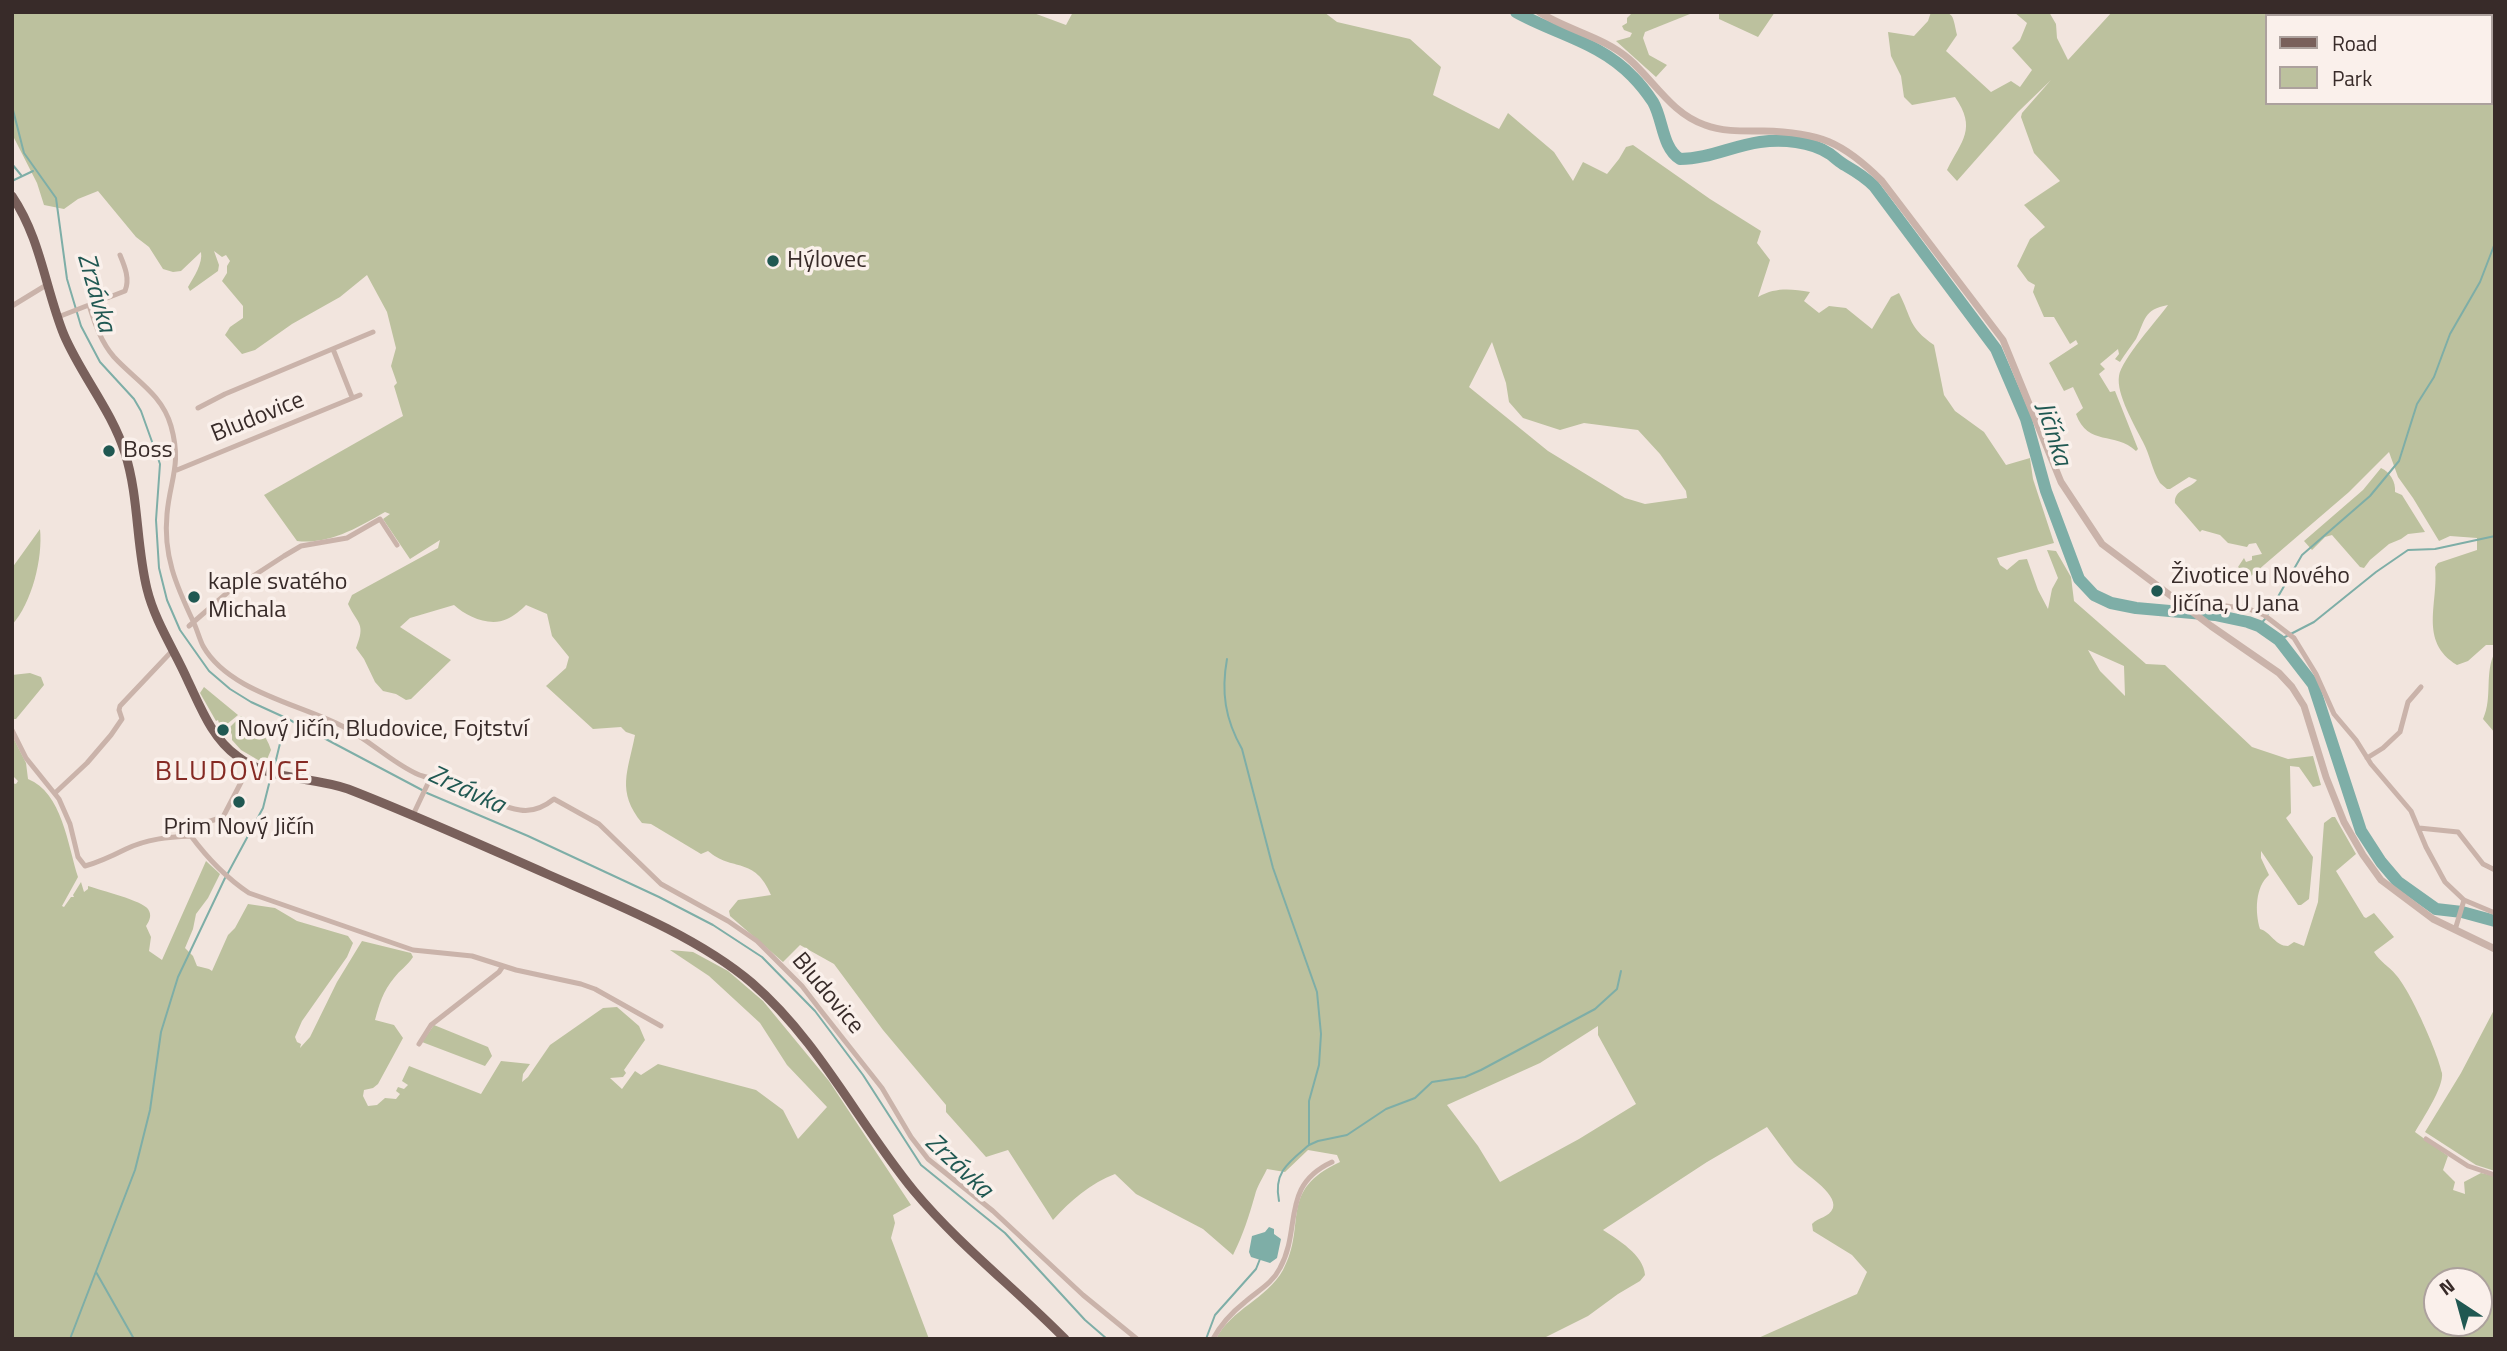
<!DOCTYPE html>
<meta charset="utf-8">
<style>
body{margin:0}
#map{position:relative;width:2507px;height:1351px;overflow:hidden;background:#f2e5de;font-family:"Titillium Web",sans-serif}
canvas{display:block}
.frame{position:absolute;inset:0;border:14px solid #382b29;pointer-events:none}
.legend{position:absolute;left:2265px;top:14px;width:228px;height:91px;box-sizing:border-box;background:#faf0eb;border:2px solid #aca19d;margin:0;padding:9px 12px;list-style:none;font-size:21px;color:#382b29}
.legend li{display:flex;align-items:center;gap:14px;height:35px}
.legend b{width:35px;border:2px solid #aca19d}
.north{position:absolute;left:2423px;top:1267px;width:70px;height:70px;box-sizing:border-box;background:#faf0eb;border:2px solid #aca19d;border-radius:50%;rotate:324deg;font-size:19px;font-weight:700;line-height:28px;text-align:center;color:#382b29}
.north::after{content:'';display:block;margin:auto;width:24px;height:32px;background:#205852;clip-path:polygon(50% 0,100% 100%,50% 72%,0 100%)}
</style>
<div id="map">
<canvas width="2507" height="1351"></canvas>
<div class="frame"></div>
<ul class="legend">
<li><b style="height:9px;background:#79605b"></b>Road</li>
<li><b style="height:19px;background:#bcc19e"></b>Park</li>
</ul>
<div class="north">N</div>
</div>
<script>
const c = document.querySelector('canvas').getContext('2d');
c.lineJoin = 'round';
function paint(path, color) {
  c.fillStyle = color;
  c.fill(path, 'evenodd');
}
function stroke(path, color, width, dash) {
  c.strokeStyle = color;
  c.lineWidth = width;
  c.lineCap = dash ? 'butt' : 'round';
  c.setLineDash(dash || []);
  c.stroke(path);
}
function drawText(font, color, halo, rows, align = 'center') {
  c.font = font + ' "Titillium Web",sans-serif';
  c.lineWidth = 7;
  c.setLineDash([]);
  c.textBaseline = 'middle';
  c.strokeStyle = halo;
  c.fillStyle = color;
  for (const [text, x, y, turn = 0] of rows) {
    c.save();
    c.translate(x, y);
    c.rotate((+turn || 0) * Math.PI / 180);
    c.textAlign = isNaN(turn) ? turn : align;
    if (halo) c.strokeText(text, 0, 0);
    c.fillText(text, 0, 0);
    c.restore();
  }
}
const green = new Path2D(`
 M 12,12 L 1031,12 L 1066,25 L 1073,12 L 1324,12 L 1337,22 L 1410,39 L 1441,67 L 1433,95 L 1499,129 L 1508,113 L 1554,152 L 1573,181 L 1583,162 L 1607,174 L 1619,159 L 1626,147 L 1633,145 L 1710,199 L 1761,231 L 1757,243 L 1770,260 L 1758,297 C 1776,287 1791,289 1810,292 L 1804,301 L 1819,313 L 1829,306 L 1846,308 L 1872,329 L 1891,297 L 1899,293 C 1912,318 1908,327 1934,345 L 1944,395 L 1955,411 L 1984,432 L 2006,465 L 2030,458 L 2033,479 L 2054,543 L 1997,558 L 2000,565 L 2007,570 L 2019,560 L 2027,559 L 2038,590 L 2048,609 L 2052,589 L 2058,578 L 2047,550 L 2056,551 L 2071,577 L 2074,601 L 2146,664 L 2165,665 L 2252,747 L 2288,759 L 2313,756 L 2321,785 L 2313,787 L 2299,767 L 2290,766 L 2291,813 L 2286,818 L 2313,857 L 2309,899 L 2301,905 L 2298,905 L 2261,851 L 2261,858 L 2269,875 C 2255,887 2255,912 2260,929 C 2271,932 2275,946 2288,946 L 2294,942 L 2304,946 L 2318,902 L 2324,823 L 2332,817 L 2335,817 L 2356,854 L 2336,871 L 2364,917 L 2366,918 L 2374,913 L 2394,937 L 2374,952 C 2380,962 2389,966 2396,975 C 2410,990 2438,1053 2442,1073 C 2444,1087 2422,1120 2415,1132 L 2448,1156 L 2443,1170 L 2455,1182 L 2453,1190 L 2465,1194 L 2464,1182 L 2481,1173 L 2495,1176 L 2495,1339 L 1756,1339 L 1857,1294 L 1867,1272 L 1852,1255 L 1813,1231 L 1812,1224 C 1818,1217 1829,1218 1833,1208 C 1838,1193 1802,1172 1794,1163 C 1785,1152 1776,1139 1767,1127 L 1707,1162 L 1603,1230 C 1617,1239 1644,1255 1645,1275 L 1640,1281 L 1618,1294 L 1588,1316 L 1542,1339 L 1216,1339 C 1231,1309 1267,1299 1283,1270 C 1308,1224 1277,1191 1340,1162 L 1337,1155 L 1308,1150 L 1285,1172 L 1267,1169 C 1263,1178 1257,1186 1255,1195 C 1249,1216 1243,1235 1233,1255 L 1203,1229 L 1136,1194 L 1115,1174 C 1091,1183 1070,1201 1053,1220 L 1008,1150 L 986,1157 L 946,1112 L 946,1105 L 883,1030 L 834,964 L 800,945 L 783,962 L 730,916 L 729,911 L 738,900 L 771,895 C 755,856 732,872 708,851 L 701,854 L 651,824 L 642,823 C 616,791 628,772 635,735 L 626,732 L 621,727 L 593,729 L 546,686 L 566,668 L 569,657 L 552,636 L 547,614 L 526,605 C 521,610 514,616 507,619 C 490,627 467,617 454,605 L 410,618 L 400,627 L 451,660 L 411,699 L 406,700 L 396,694 L 383,691 L 375,682 L 364,659 L 356,648 C 366,623 358,625 348,604 L 352,595 L 438,548 L 440,540 L 410,559 L 383,519 L 390,514 L 385,512 C 359,527 329,545 297,541 L 264,495 L 403,416 L 394,386 L 397,383 L 391,366 L 396,348 L 387,312 L 367,275 L 340,297 L 292,324 L 255,350 L 242,354 L 225,335 L 230,327 L 243,318 L 243,306 L 222,281 L 227,273 L 227,266 L 230,261 L 226,255 L 222,257 L 214,251 L 219,265 L 218,271 L 190,291 L 188,287 C 194,277 203,263 201,252 L 181,271 L 173,272 L 163,269 L 149,247 L 136,237 L 98,191 L 78,199 L 64,209 L 44,205 L 37,183 L 12,134 ZM 1492,342 L 1506,383 L 1509,402 L 1523,418 L 1560,430 L 1584,423 L 1638,430 L 1660,454 L 1686,491 L 1687,498 L 1645,504 L 1625,498 L 1548,451 L 1469,387 ZM 2088,650 L 2124,666 L 2125,696 L 2100,671 ZM 1598,1026 L 1598,1035 L 1636,1104 L 1579,1139 L 1500,1182 L 1478,1146 L 1447,1105 L 1540,1063 ZM 2437,1281 L 2479,1281 L 2479,1323 L 2437,1323 Z
 M 1633,12 L 1710,12 L 1690,14 L 1645,32 L 1643,38 L 1649,55 L 1667,65 L 1656,77 L 1616,41 L 1630,37 L 1632,33 L 1624,30 L 1622,26 L 1627,23 L 1627,18 Z
 M 1719,12 L 1775,12 L 1758,37 L 1719,19 Z
 M 1931,12 C 1954,12 1952,12 1957,35 L 1946,51 L 1991,92 L 2011,81 L 2020,87 L 2032,70 L 2012,48 L 2020,40 L 2027,23 L 2014,12 L 2049,12 L 2056,24 L 2057,38 L 2068,60 L 2112,12 L 2495,12 L 2495,645 L 2486,645 L 2468,661 L 2457,665 C 2418,641 2439,603 2435,567 L 2438,563 L 2477,550 L 2477,538 L 2450,536 L 2439,541 L 2413,498 L 2398,477 L 2389,452 L 2349,492 L 2250,577 L 2238,567 L 2244,558 L 2246,562 L 2252,560 L 2252,556 L 2262,554 L 2256,543 L 2249,544 L 2247,547 L 2228,543 L 2220,535 L 2202,530 L 2200,532 L 2175,503 C 2174,489 2190,489 2197,480 L 2189,477 L 2170,489 L 2167,489 L 2160,483 C 2152,470 2150,455 2143,442 C 2135,426 2116,394 2119,376 C 2121,360 2158,319 2168,305 C 2143,310 2146,319 2136,339 C 2131,346 2125,354 2120,362 L 2115,359 L 2119,354 L 2118,349 L 2100,364 L 2105,369 L 2099,374 L 2110,392 L 2115,391 L 2138,449 L 2136,451 C 2115,431 2088,447 2076,414 L 2083,408 L 2073,387 L 2064,391 L 2049,363 L 2078,344 L 2076,340 L 2070,344 L 2054,317 L 2044,317 L 2033,292 L 2035,285 L 2028,281 L 2017,266 L 2030,239 L 2045,227 L 2024,205 L 2060,181 L 2034,153 L 2021,117 L 2022,113 L 2051,80 L 2018,112 L 1957,181 L 1947,170 C 1962,140 1977,129 1955,97 L 1912,105 L 1904,97 L 1901,76 L 1891,56 L 1888,32 L 1914,36 L 1928,21 ZM 2267,16 L 2491,16 L 2491,103 L 2267,103 Z
 M 2381,468 C 2390,472 2396,482 2395,492 L 2402,495 L 2425,532 L 2408,534 L 2401,539 L 2389,544 L 2370,560 L 2364,568 L 2360,567 L 2332,535 L 2325,537 L 2312,550 L 2304,541 L 2363,490 Z
 M 40,529 C 43,558 32,603 12,625 L 12,568 Z
 M 2495,652 L 2495,733 L 2483,719 C 2493,697 2484,673 2495,652 Z
 M 30,673 L 41,677 L 44,685 L 16,719 L 12,719 L 12,675 Z
 M 204,687 L 238,715 L 226,725 L 219,723 L 218,720 L 216,721 L 200,693 Z
 M 241,716 C 255,725 266,733 271,750 L 265,764 L 241,750 L 232,740 L 232,735 L 229,728 Z
 M 12,735 L 26,763 L 28,779 C 62,792 68,846 78,877 L 62,906 L 64,907 L 71,897 L 74,897 L 73,895 L 81,882 L 84,892 L 88,889 L 88,886 C 100,890 143,901 148,909 C 152,915 150,920 146,926 L 151,937 L 149,951 L 162,960 L 206,861 L 220,874 L 208,898 L 196,914 L 193,929 L 185,948 L 193,956 L 197,966 L 209,969 L 212,971 L 228,935 L 235,928 L 248,904 L 275,908 L 297,921 L 348,936 L 353,943 L 347,957 L 302,1021 L 295,1037 L 297,1042 L 301,1044 L 300,1048 L 310,1037 L 337,982 L 362,941 L 411,953 L 413,957 C 407,966 400,970 394,978 C 383,991 379,1005 375,1020 L 394,1025 L 403,1038 L 378,1084 L 373,1088 L 364,1090 L 363,1096 L 368,1106 L 377,1105 L 385,1098 L 396,1099 L 400,1094 L 396,1091 L 398,1087 L 404,1089 L 408,1085 L 402,1081 L 409,1066 L 481,1094 L 501,1061 L 530,1064 L 523,1074 L 522,1082 L 528,1077 L 550,1045 L 603,1008 L 617,1007 L 639,1026 L 645,1040 L 624,1070 L 626,1073 L 623,1077 L 610,1078 L 622,1089 L 635,1071 L 641,1075 L 658,1064 L 756,1090 L 783,1110 L 798,1139 L 827,1107 L 787,1065 L 760,1023 L 709,976 L 670,950 L 693,952 L 728,971 L 763,1001 L 829,1081 L 911,1205 L 893,1215 L 895,1223 L 891,1238 L 929,1339 L 12,1339 L 12,783 L 16,784 L 18,781 L 12,775 Z
 M 2495,1008 L 2495,1171 L 2476,1165 L 2425,1132 L 2461,1073 Z
 M 434,1025 L 488,1047 L 492,1056 L 485,1066 L 422,1042 Z`);
const water = new Path2D(`
 M 1269,1227 L 1274,1229 L 1274,1234 L 1281,1239 L 1277,1258 L 1270,1263 L 1251,1257 L 1249,1252 L 1252,1236 L 1265,1232 Z`);
const stream = new Path2D(`
 M 12,106 L 24,153 L 56,198 L 67,279 L 81,326 L 100,362 L 134,399 L 141,411 L 160,464 L 156,520 L 159,568 L 167,600 L 180,630 L 209,671 L 230,689 L 251,702 L 286,718 L 422,790
 M 12,164 L 21,175
 M 12,181 L 33,171
 M 2268,614 L 2302,555 L 2370,496 L 2399,461 L 2417,404 L 2434,377 L 2450,334 L 2480,282 L 2495,243
 M 2259,626 L 2265,619
 M 2279,640 L 2314,622 L 2376,572 L 2408,550 L 2435,549 L 2495,536
 M 1227,659 C 1221,692 1225,719 1242,749 L 1273,868 L 1317,992 L 1321,1034 L 1319,1065 L 1309,1101 L 1309,1145 C 1289,1162 1273,1172 1279,1201
 M 274,768 L 286,719
 M 427,793 L 528,836 L 659,897 L 713,925 L 762,957 L 815,1011 L 863,1075 L 921,1165 L 1005,1233 L 1085,1320 L 1107,1339
 M 228,873 L 263,808 L 271,776
 M 1309,1145 L 1318,1141 L 1347,1135 L 1386,1109 L 1415,1098 L 1432,1082 L 1465,1077 L 1481,1070 L 1595,1009 L 1617,989 L 1621,971
 M 96,1272 L 134,1339
 M 70,1339 L 135,1170 L 150,1110 L 161,1032 L 178,977 L 225,878
 M 1206,1339 L 1215,1315 L 1256,1269 L 1260,1259`);
const river = new Path2D(`
 M 1516,12 C 1555,34 1600,42 1633,77 C 1640,84 1647,93 1653,102 C 1663,119 1662,148 1680,159 C 1708,159 1732,146 1760,142 C 1782,139 1811,141 1830,154 C 1834,157 1838,161 1843,164 C 1855,171 1864,176 1874,186 L 1996,349 L 2026,419 L 2046,491 L 2079,579 L 2094,595 L 2111,603 L 2136,608 L 2215,615 L 2248,622 L 2259,626 L 2279,640 L 2313,684 L 2361,831 L 2381,862 L 2398,882 L 2436,909 L 2462,912 L 2495,921`);
const minor = new Path2D(`
 M 89,305 C 95,324 101,342 114,357 C 135,380 162,394 171,426 C 182,465 170,479 167,514 C 163,555 176,585 193,621 C 197,629 199,638 203,646 C 229,692 300,704 344,727 C 369,740 390,761 415,773 C 430,781 446,778 461,785 C 480,794 498,807 520,810 C 532,812 544,807 554,799 L 599,824 L 661,884 L 728,921 L 757,941 L 802,986 L 822,1012 L 882,1088 L 911,1137 L 928,1159 L 993,1211 L 1083,1295 L 1137,1339
 M 12,306 L 48,284
 M 58,317 L 125,291 C 130,279 125,267 120,255
 M 333,349 L 352,397
 M 198,408 L 225,394 L 373,332
 M 177,470 L 360,395
 M 2181,602 L 2188,601 L 2249,609 L 2264,615 L 2294,638 L 2316,674 L 2334,714 L 2356,740 L 2371,764 L 2411,811 L 2426,847 L 2445,882 L 2464,900 L 2495,913
 M 189,626 L 227,593 L 284,556 L 301,546 L 347,538 L 380,519 L 397,545
 M 12,730 L 26,758 L 59,799 L 70,824 L 78,857 L 85,866 C 100,862 112,856 126,849 C 147,839 168,837 191,836
 M 2367,758 L 2383,748 L 2400,732 L 2408,702 L 2421,687
 M 55,793 L 87,763 L 111,735 L 122,719 L 119,710 L 120,706 L 173,650
 M 413,815 L 430,779
 M 2419,828 L 2458,832 L 2483,864 L 2495,870
 M 191,836 C 208,859 225,877 249,893 L 413,950 L 472,956 L 516,970 L 581,984 L 595,989 L 661,1026
 M 191,836 L 198,825 L 223,817 L 250,765
 M 2455,930 L 2464,900
 M 419,1044 L 431,1025 L 499,972 L 503,966
 M 2426,1139 L 2468,1166 L 2495,1175
 M 1213,1339 C 1221,1324 1231,1313 1245,1302 C 1257,1291 1272,1284 1280,1268 C 1302,1228 1280,1186 1332,1162`);
const tertiary = new Path2D(`
 M 1539,12 C 1567,30 1604,37 1629,59 C 1654,81 1672,114 1705,125 C 1723,132 1744,131 1763,131 C 1819,132 1843,142 1882,181 L 2003,340 L 2061,482 L 2102,544 L 2211,626 L 2279,673 L 2292,687 L 2304,706 L 2326,777 L 2344,822 L 2363,855 L 2381,880 L 2433,919 L 2495,949`);
const primary = new Path2D(`
 M 12,196 C 41,239 45,288 64,335 C 81,375 112,411 125,453 C 139,497 136,545 147,589 C 155,622 175,651 188,681 C 201,708 212,738 237,756 C 268,781 311,776 348,789 C 415,815 481,845 547,874 C 613,903 697,936 752,983 C 819,1041 858,1123 914,1191 C 959,1245 1016,1289 1065,1339`);
const markers = [
 [773,261,7,"#205852"],
 [109,451,7,"#205852"],
 [2157,591,7,"#205852"],
 [194,597,7,"#205852"],
 [223,730,7,"#205852"],
 [239,802,7,"#205852"]
];
const poiNames = [
 ["Hýlovec",787,261],
 ["Boss",123,451],
 ["Životice u Nového",2171,577],
 ["Jičína, U Jana",2171,605],
 ["kaple svatého",208,583],
 ["Michala",208,611],
 ["Nový Jičín, Bludovice, Fojtství",237,730],
 ["Prim Nový Jičín",239,828,"center"]
];
const streetNames = [
 ["Bludovice",258,418,-22],
 ["Bludovice",827,994,50]
];
const waterNames = [
 ["Zrzávka",95,293,74],
 ["Jičínka",2052,434,72],
 ["Zrzávka",466,791,25],
 ["Zrzávka",958,1167,43]
];
const quarterNames = [
 ["BLUDOVICE",233,773]
];
paint(green, '#bcc19e');
paint(water, '#7eaea7');
stroke(stream, '#7eaea7', 2);
stroke(river, '#7eaea7', 12);
stroke(minor, '#cab3aa', 5);
stroke(tertiary, '#cab3aa', 7);
stroke(primary, '#79605b', 9);
for (const [x, y, r, color] of markers) {
  const dot = new Path2D();
  dot.arc(x, y, r, 0, 2 * Math.PI);
  c.fillStyle = color;
  c.fill(dot);
  stroke(dot, '#faf0eb', 2.5);
}
drawText('24px', '#382b29', '#faf0eb', poiNames, 'left');
drawText('24px', '#382b29', '#faf0eb', streetNames);
drawText('italic 26px', '#205852', '#faf0eb', waterNames);
c.letterSpacing = '2px';
drawText('28px', '#852a24', '#faf0eb', quarterNames);
c.letterSpacing = '0px';
</script>
